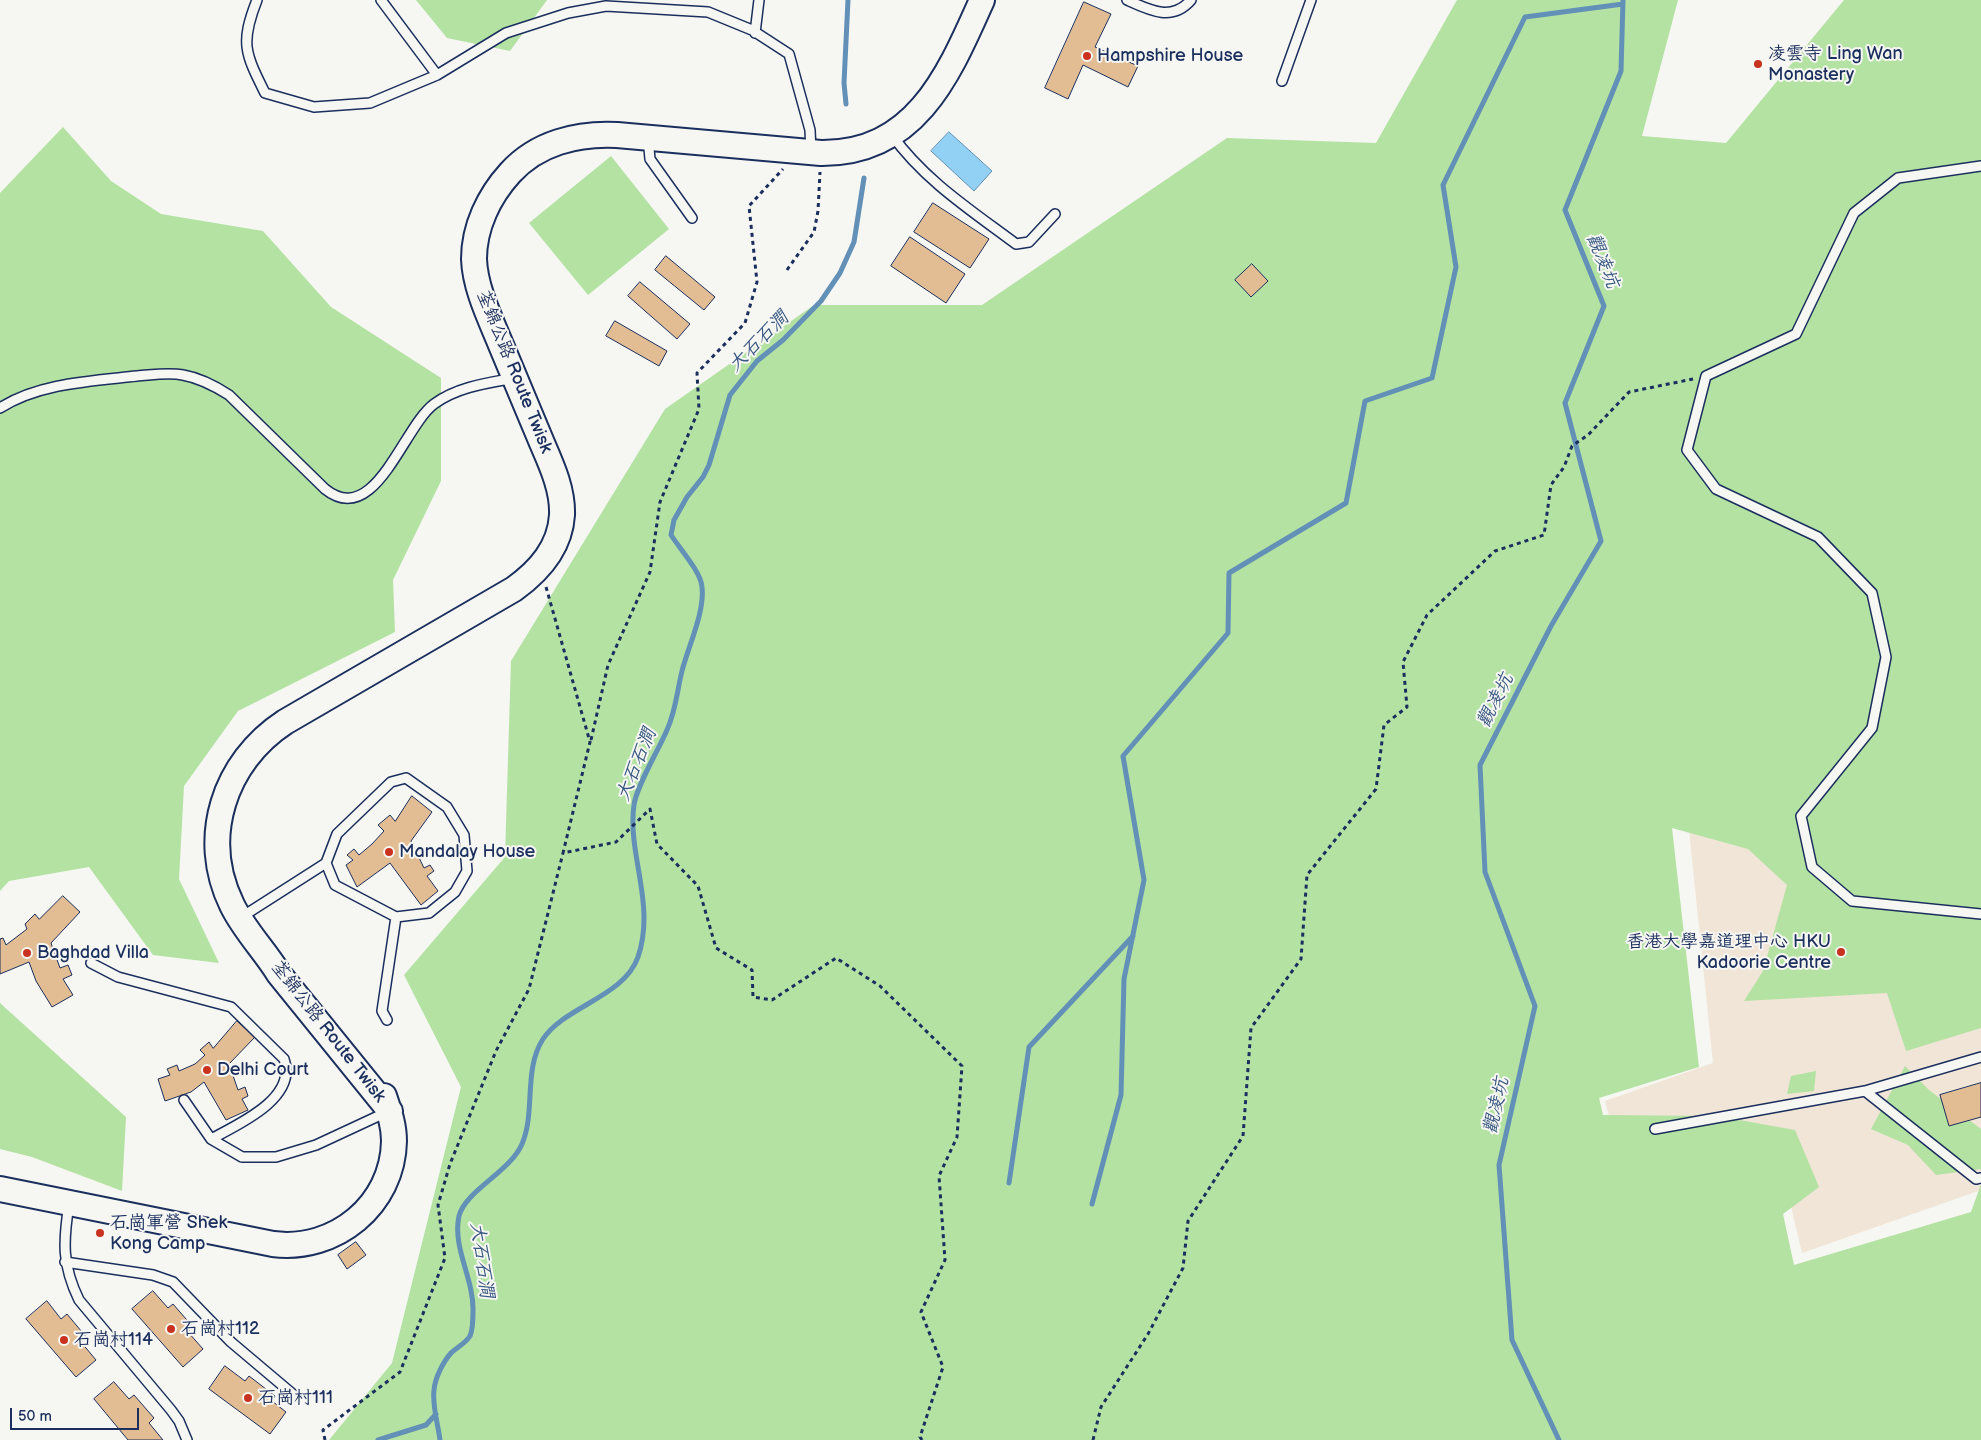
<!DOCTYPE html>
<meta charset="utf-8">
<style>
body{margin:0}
#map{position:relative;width:1981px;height:1440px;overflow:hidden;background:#f6f6f2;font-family:"Balsamiq Sans",sans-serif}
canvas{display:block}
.scale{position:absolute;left:10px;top:1408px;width:129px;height:22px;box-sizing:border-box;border:2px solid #1b2f5e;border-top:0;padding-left:6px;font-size:15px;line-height:18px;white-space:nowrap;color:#1b2f5e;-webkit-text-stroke:4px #f6f6f2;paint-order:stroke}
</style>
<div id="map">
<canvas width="1981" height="1440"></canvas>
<div class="scale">50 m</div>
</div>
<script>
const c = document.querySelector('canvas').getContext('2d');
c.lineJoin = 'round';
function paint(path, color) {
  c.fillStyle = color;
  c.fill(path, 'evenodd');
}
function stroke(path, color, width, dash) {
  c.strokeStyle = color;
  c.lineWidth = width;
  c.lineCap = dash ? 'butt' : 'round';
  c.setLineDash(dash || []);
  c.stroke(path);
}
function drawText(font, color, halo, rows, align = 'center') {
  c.font = font + ' "Balsamiq Sans","LXGW WenKai TC",sans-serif';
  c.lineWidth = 4;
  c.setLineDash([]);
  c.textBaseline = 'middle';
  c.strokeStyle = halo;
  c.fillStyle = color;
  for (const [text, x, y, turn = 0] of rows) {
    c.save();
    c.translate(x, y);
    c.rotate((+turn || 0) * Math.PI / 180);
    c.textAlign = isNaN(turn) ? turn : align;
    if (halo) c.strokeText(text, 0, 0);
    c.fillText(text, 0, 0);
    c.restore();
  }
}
const built = new Path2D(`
 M 1681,752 L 1981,824 L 1981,1190 L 1802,1253 L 1776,1143 L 1621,1161 L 1605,1101 L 1713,1063 Z`);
const green = new Path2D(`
 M 416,0 L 547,0 L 510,51 L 447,38 Z
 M 1457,0 L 1678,0 L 1642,136 L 1726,143 L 1844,0 L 1981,0 L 1981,1028 L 1906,1051 L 1887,993 L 1744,1001 L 1763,971 L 1787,885 L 1748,849 L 1672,828 L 1699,1067 L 1599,1098 L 1603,1115 L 1717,1116 L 1795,1130 L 1819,1187 L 1783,1214 L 1794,1265 L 1971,1212 L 1981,1184 L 1981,1440 L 329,1440 L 392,1363 L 461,1087 L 404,975 L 505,857 L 511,661 L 665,409 L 814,305 L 982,305 L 1227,138 L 1376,143 Z
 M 63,127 L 111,181 L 161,214 L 263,231 L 331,307 L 441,378 L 441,481 L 393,580 L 395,632 L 238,711 L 184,786 L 179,879 L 219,963 L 153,955 L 89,867 L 9,881 L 0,891 L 0,193 Z
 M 611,156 L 669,229 L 588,295 L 529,223 Z
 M 0,1003 L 126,1117 L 122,1191 L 32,1157 L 0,1149 Z
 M 1905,1066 L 1929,1090 L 1981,1129 L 1981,1169 L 1936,1175 L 1908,1145 L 1871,1129 Z
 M 1816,1071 L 1814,1091 L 1787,1094 L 1791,1076 Z`);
const water = new Path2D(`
 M 949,132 L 992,171 L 974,191 L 931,151 Z`);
const stream = new Path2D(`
 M 846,104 L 844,83 L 848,0
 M 1009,1183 L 1029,1047 L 1133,936
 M 1092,1204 L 1121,1095 L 1124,979 L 1144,880 L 1123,756 L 1228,633 L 1229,573 L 1346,503 L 1365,401 L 1432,378 L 1456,267 L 1443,185 L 1525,17 L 1623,4
 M 378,1440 L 426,1425 L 436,1414
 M 440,1440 C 438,1424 432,1406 434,1390 C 435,1378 443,1362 451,1353 C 457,1347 465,1344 470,1336 C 473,1329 473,1319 473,1311 C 474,1279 452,1247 459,1216 C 465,1191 510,1172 522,1144 C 536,1111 523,1070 543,1039 C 565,1006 624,997 638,957 C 656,904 627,854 634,805 C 636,787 659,749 667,730 C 676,710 677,691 682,671 C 688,647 705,612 702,587 C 701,572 680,549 671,535 L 674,520 L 687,497 L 703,477 L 709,465 L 730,395 L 757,361 L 783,340 L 821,301 L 840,273 L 854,242 L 864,178
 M 1559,1440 L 1512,1340 L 1499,1165 L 1535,1006 L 1485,872 L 1480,765 L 1551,626 L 1601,541 L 1565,403 L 1604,306 L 1565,210 L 1621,71 L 1623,0`);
const building = new Path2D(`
 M 1084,2 L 1111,14 L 1095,47 L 1138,66 L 1128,87 L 1083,65 L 1068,99 L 1045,88 Z
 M 933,203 L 989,239 L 970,268 L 914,232 Z
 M 910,237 L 965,274 L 946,303 L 891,266 Z
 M 666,256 L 715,297 L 704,310 L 655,270 Z
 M 1252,264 L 1268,281 L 1251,297 L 1235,280 Z
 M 640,282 L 690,324 L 677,339 L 628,296 Z
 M 615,321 L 667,351 L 659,366 L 606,336 Z
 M 412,796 L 432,812 L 411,841 L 424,868 L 430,865 L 434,871 L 427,876 L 438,891 L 421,905 L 390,863 L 357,887 L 346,865 L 353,860 L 347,855 L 354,849 L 359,855 L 372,844 L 384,831 L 378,825 L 390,815 L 395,821 Z
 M 63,896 L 80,912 L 51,943 L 60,968 L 68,965 L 72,975 L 63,979 L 73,995 L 52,1007 L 36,981 L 29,962 L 0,974 L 0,939 L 3,938 L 6,945 L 27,929 L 25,924 L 35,914 L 39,919 Z
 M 237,1021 L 255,1037 L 229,1064 L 238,1090 L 245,1087 L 248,1096 L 242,1099 L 248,1110 L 226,1120 L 204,1082 L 191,1092 L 165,1101 L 158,1079 L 170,1075 L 167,1069 L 177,1065 L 179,1071 L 195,1064 L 205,1055 L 200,1050 L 209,1042 L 213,1048 Z
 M 1981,1083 L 1981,1117 L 1949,1126 L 1940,1095 Z
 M 356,1242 L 366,1255 L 347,1269 L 338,1255 Z
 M 153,1291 L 168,1308 L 173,1304 L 193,1327 L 188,1332 L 203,1349 L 183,1367 L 132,1309 Z
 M 47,1301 L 61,1319 L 67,1314 L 87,1338 L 81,1342 L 96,1360 L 76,1377 L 26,1319 Z
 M 225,1366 L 245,1381 L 249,1376 L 275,1396 L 272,1401 L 286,1412 L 270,1434 L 209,1389 Z
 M 114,1382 L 129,1399 L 134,1395 L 154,1418 L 149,1423 L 163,1440 L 128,1440 L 94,1399 Z`);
const path = new Path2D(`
 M 787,270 L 814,232 L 818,211 L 820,172
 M 546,587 L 590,742 L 563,853 L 616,842 L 650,809 L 657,844 L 698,886 L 716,948 L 752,970 L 753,997 L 772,1000 L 836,958 L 880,986 L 962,1066 L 957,1137 L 939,1176 L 945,1260 L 921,1312 L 943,1367 L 920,1437 L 922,1440
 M 591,740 L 608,665 L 650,572 L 660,502 L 699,409 L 697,373 L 745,323 L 757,282 L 749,206 L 783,169
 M 325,1440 L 323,1430 L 400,1372 L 445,1258 L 438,1205 L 450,1164 L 496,1051 L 529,989 L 563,853
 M 1093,1440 L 1101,1407 L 1148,1334 L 1183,1268 L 1188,1221 L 1243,1136 L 1251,1028 L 1301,959 L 1307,875 L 1376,789 L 1384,725 L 1407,707 L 1403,662 L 1427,615 L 1495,551 L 1544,535 L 1551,485 L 1564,467 L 1572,446 L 1588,435 L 1629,392 L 1693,379`);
const service = new Path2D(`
 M 257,0 C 240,43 245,53 265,93 L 314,107 L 370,103 L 437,75 L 506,33 L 568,13 L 606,6 L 708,12 L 752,30 L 789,54 L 810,130 L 811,152
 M 381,0 L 437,75
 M 1127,0 C 1149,10 1172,22 1191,0
 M 755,33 L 759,0
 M 1282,81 L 1311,0
 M 892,135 C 924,180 972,211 1016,244 L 1029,242 L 1055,214
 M 648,138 L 650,159 L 692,218
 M 1981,166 L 1898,178 L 1854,213 L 1796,334 L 1706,376 L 1687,450 L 1716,489 L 1818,537 L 1872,593 L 1886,657 L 1872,728 L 1801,816 L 1812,867 L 1852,901 L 1981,914
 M 0,408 C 39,383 92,381 137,376 C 152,375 168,372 183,375 C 200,378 215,386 229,395 L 325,489 C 375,529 403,427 434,404 C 457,387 487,383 515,378
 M 240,918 L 326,863 L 337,834 L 391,782 L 406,778 L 447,807 L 464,835 L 467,871 L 455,892 L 429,913 L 396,917 L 335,885 L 326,863
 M 91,963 L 118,977 L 231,1007 L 284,1059 C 298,1098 239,1124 211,1139
 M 387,1020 L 382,1011 L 396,917
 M 1865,1091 L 1976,1179 L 1981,1178
 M 184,1100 L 211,1139 L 242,1157 L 276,1157 L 316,1145 L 387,1112
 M 1655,1129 L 1865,1091 L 1981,1057
 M 69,1204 C 63,1242 62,1265 79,1300 L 171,1410 L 179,1421 L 187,1440
 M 65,1262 L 153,1275 L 173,1282 L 231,1342 L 295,1396`);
const secondary = new Path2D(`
 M 390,1111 L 279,974 C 265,951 244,930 232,905 C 199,838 224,762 285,722 L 514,589 C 539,571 560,548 562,515 C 563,490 552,466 542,443 C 528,410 515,378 501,345 C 490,318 475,288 474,259 C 474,227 489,196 510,173 C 537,143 577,133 617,135 L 821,153 C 916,154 949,74 982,0
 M 0,1189 L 273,1244 C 335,1252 393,1205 394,1141 C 394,1125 389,1111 384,1096`);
const markers = [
 [1087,56,5,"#c8321e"],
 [1758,64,5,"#c8321e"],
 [389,852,5,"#c8321e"],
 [1841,952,5,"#c8321e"],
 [27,953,5,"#c8321e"],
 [207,1070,5,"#c8321e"],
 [100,1233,5,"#c8321e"],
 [171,1329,5,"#c8321e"],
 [64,1340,5,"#c8321e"],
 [248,1398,5,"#c8321e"]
];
const poiNames = [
 ["凌雲寺 Ling Wan",1768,54],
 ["Monastery",1768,75],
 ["Hampshire House",1097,56],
 ["Mandalay House",399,852],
 ["香港大學嘉道理中心 HKU",1831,942,"right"],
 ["Kadoorie Centre",1831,963,"right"],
 ["Baghdad Villa",37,953],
 ["Delhi Court",217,1070],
 ["石崗軍營 Shek",110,1223],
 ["Kong Camp",110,1244],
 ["石崗村112",181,1329],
 ["石崗村114",74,1340],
 ["石崗村111",258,1398]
];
const streetNames = [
 ["荃錦公路 Route Twisk",514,372,68],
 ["荃錦公路 Route Twisk",328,1032,52]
];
const waterNames = [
 ["觀凌坑",1602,261,68],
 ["大石石澗",759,342,-45],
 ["觀凌坑",1496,701,-63],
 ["大石石澗",637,765,-68],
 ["觀凌坑",1497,1106,-77],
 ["大石石澗",481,1260,82]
];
paint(built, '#f0e5d6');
paint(green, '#b3e2a2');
paint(water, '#92d1f3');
stroke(water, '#6290b7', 1);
stroke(stream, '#6290b7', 5);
paint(building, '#e2bd93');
stroke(building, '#1b2f5e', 1);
stroke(service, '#1b2f5e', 12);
stroke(secondary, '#1b2f5e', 28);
stroke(path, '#1b2f5e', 3, [4, 4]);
stroke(service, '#f6f6f2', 9);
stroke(secondary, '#f6f6f2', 24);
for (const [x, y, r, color] of markers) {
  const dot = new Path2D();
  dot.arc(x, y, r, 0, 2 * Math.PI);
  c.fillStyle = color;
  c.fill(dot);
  stroke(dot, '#f6f6f2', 2);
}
drawText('18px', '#1b2f5e', '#f6f6f2', poiNames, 'left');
drawText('18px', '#1b2f5e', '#f6f6f2', streetNames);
drawText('italic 19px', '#395883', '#f6f6f2', waterNames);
</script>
